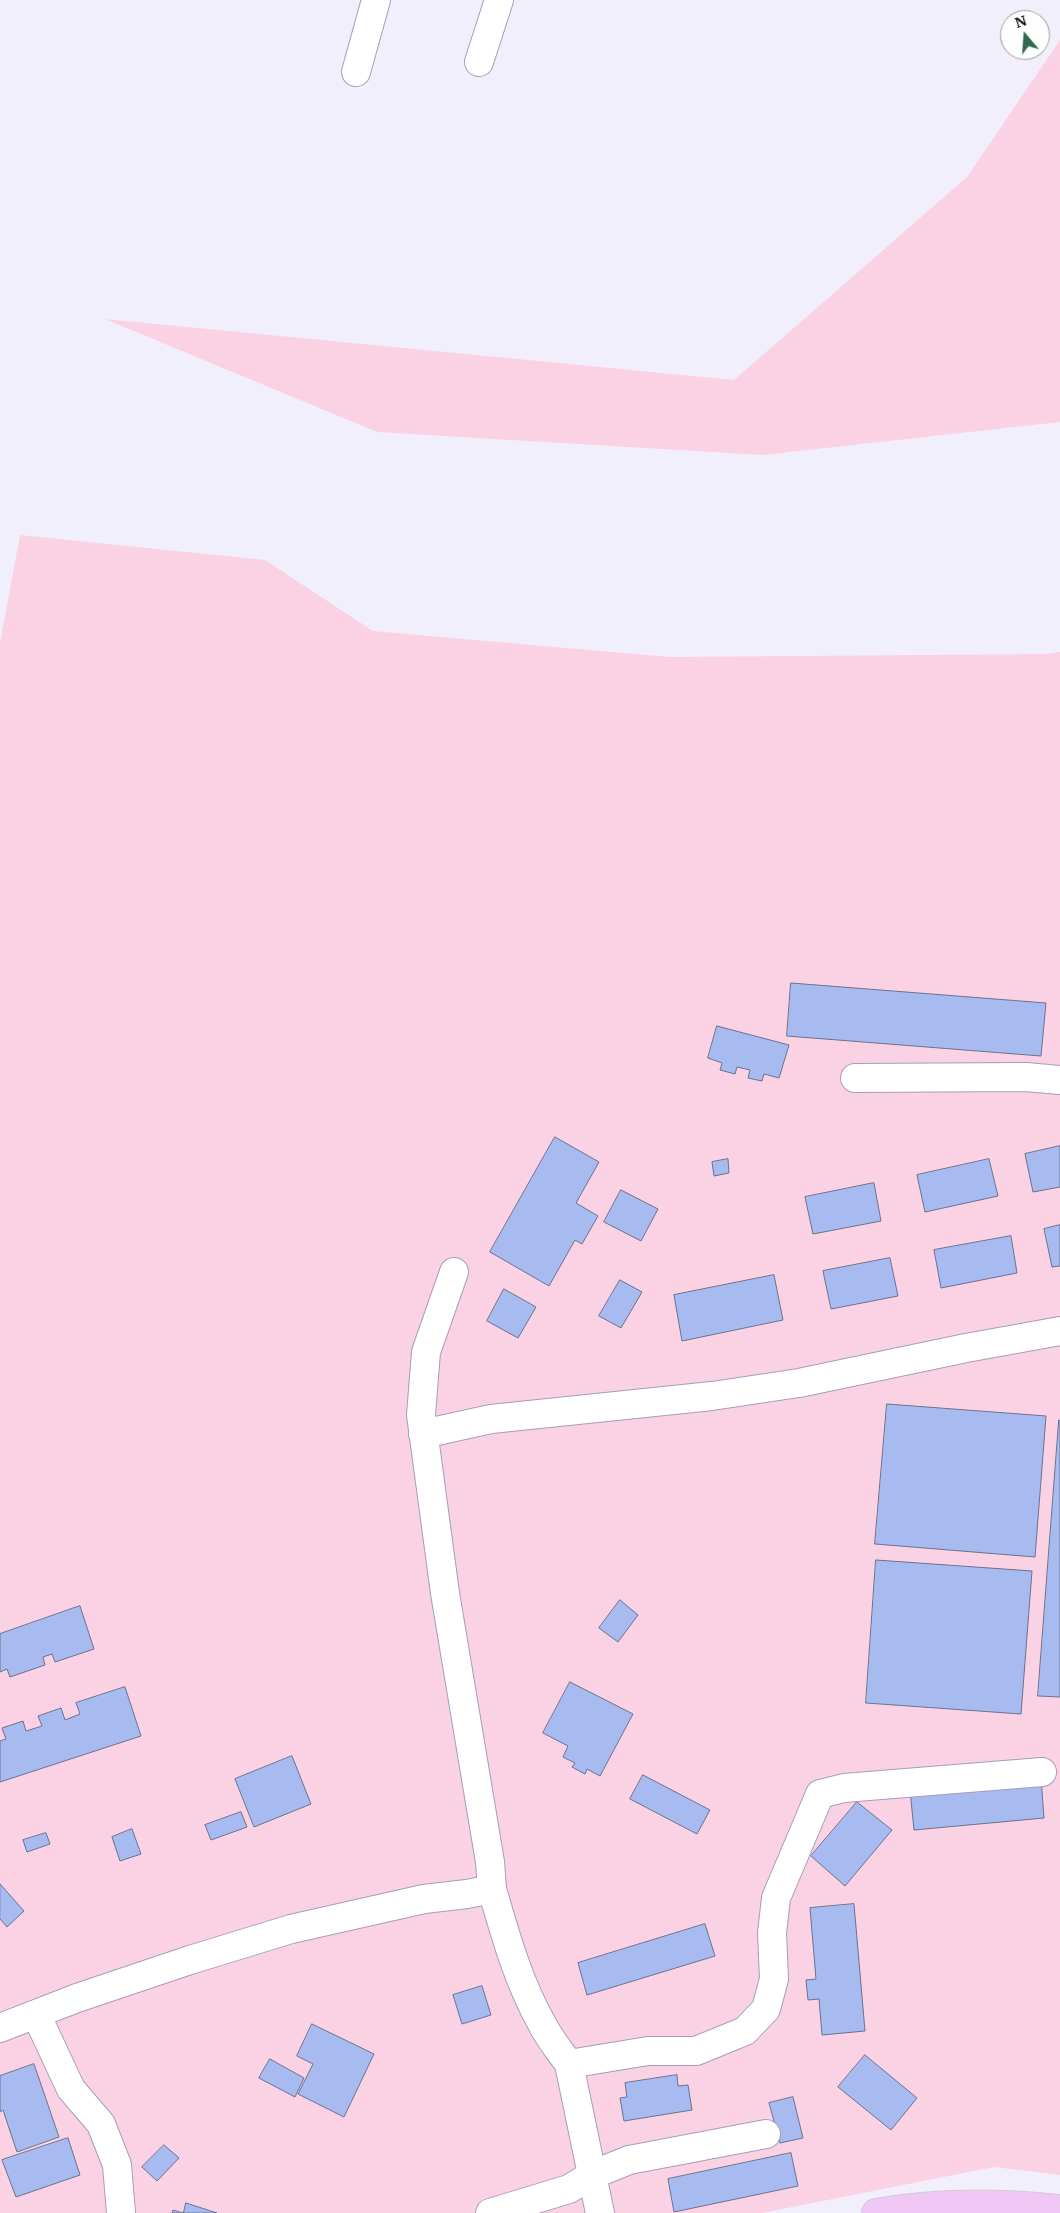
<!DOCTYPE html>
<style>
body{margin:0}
#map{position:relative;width:1060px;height:2213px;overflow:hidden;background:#f2effc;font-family:Merriweather,serif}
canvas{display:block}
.north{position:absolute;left:1000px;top:10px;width:50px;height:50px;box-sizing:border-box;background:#fefefe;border:1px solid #9e9ca0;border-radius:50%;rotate:342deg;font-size:14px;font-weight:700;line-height:20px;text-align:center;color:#0d0a14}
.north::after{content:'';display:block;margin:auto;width:18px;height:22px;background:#326a51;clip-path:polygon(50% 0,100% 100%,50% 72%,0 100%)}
</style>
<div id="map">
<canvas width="1060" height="2213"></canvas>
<div class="north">N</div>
</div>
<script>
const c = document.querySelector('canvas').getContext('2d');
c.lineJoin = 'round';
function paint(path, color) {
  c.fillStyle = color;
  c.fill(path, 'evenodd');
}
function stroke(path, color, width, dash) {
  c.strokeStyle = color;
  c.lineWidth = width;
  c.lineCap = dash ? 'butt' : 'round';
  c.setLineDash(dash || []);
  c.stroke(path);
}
const green = new Path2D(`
 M 1060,40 L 1060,422 L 763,455 L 377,432 L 105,319 L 734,380 L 967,177 Z
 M 20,535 L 265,560 L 373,631 L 669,657 L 1045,654 L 1060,652 L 1060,2175 L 994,2167 L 762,2213 L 0,2213 L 0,643 Z`);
const building = new Path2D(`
 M 791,983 L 1046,1003 L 1041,1056 L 787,1036 Z
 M 717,1026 L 789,1045 L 779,1078 L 764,1074 L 762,1081 L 748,1078 L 750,1070 L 737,1067 L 735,1074 L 720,1070 L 722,1063 L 708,1058 Z
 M 555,1137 L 599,1162 L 576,1203 L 598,1216 L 582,1244 L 575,1240 L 549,1286 L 490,1252 Z
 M 1060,1146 L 1060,1187 L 1033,1192 L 1025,1154 Z
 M 728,1159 L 729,1173 L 714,1176 L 712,1162 Z
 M 989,1159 L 998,1196 L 925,1212 L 917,1175 Z
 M 874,1183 L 881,1221 L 813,1234 L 805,1197 Z
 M 621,1190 L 658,1209 L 641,1241 L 604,1222 Z
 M 1060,1225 L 1060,1266 L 1052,1267 L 1044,1229 Z
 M 1011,1236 L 1017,1273 L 941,1288 L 934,1250 Z
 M 890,1258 L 898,1296 L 831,1309 L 823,1271 Z
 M 774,1275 L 783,1320 L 682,1341 L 674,1295 Z
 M 620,1280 L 642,1292 L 621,1328 L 599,1316 Z
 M 504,1289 L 536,1307 L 518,1338 L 487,1321 Z
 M 887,1404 L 1046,1416 L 1035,1557 L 875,1544 Z
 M 1059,1420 L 1060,1421 L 1060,1697 L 1038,1696 Z
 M 876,1560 L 1032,1571 L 1021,1714 L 866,1703 Z
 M 620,1600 L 638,1615 L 618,1642 L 599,1628 Z
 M 80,1606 L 94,1649 L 55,1662 L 52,1654 L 43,1657 L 45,1665 L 10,1677 L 7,1669 L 0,1672 L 0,1634 Z
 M 570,1682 L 633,1714 L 600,1776 L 587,1769 L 585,1774 L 572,1767 L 575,1763 L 563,1757 L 568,1746 L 543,1733 Z
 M 125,1687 L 141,1736 L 0,1782 L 0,1741 L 6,1739 L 2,1728 L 23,1721 L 26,1731 L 42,1726 L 38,1716 L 61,1708 L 65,1720 L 80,1714 L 76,1703 Z
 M 292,1756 L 311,1804 L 254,1827 L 235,1779 Z
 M 643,1775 L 710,1810 L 697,1834 L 630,1799 Z
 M 1041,1778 L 1044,1818 L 914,1830 L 910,1790 Z
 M 857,1802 L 892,1830 L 845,1886 L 811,1856 Z
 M 241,1812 L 247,1827 L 211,1840 L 205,1825 Z
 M 132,1829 L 141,1854 L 120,1861 L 112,1837 Z
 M 46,1833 L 50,1844 L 27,1852 L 23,1840 Z
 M 0,1884 L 24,1911 L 7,1927 L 0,1919 Z
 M 854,1904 L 865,2031 L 822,2035 L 819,1999 L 808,2000 L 806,1980 L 816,1979 L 810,1908 Z
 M 705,1924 L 715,1956 L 587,1995 L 578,1963 Z
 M 482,1986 L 491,2015 L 462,2024 L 453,1995 Z
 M 312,2024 L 374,2054 L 344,2117 L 298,2094 L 313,2064 L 297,2056 Z
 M 865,2055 L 917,2098 L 891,2130 L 838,2087 Z
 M 270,2059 L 304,2078 L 295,2097 L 259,2078 Z
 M 34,2064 L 59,2137 L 17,2152 L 3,2110 L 0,2112 L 0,2076 Z
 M 677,2075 L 678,2086 L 688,2085 L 692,2110 L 624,2121 L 620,2098 L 627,2097 L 625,2083 Z
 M 793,2097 L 803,2138 L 780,2143 L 769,2103 Z
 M 68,2138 L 80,2175 L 16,2197 L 2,2160 Z
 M 164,2145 L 179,2158 L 157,2181 L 142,2167 Z
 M 791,2153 L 798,2186 L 674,2212 L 668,2179 Z
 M 186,2203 L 217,2213 L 172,2213 L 173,2210 L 183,2213 Z`);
const minor = new Path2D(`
 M 479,62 L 499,0
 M 356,72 L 376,0
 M 855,1078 L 1026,1077 L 1060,1080
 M 423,1434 L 491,1419 L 712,1396 L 799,1383 L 966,1348 L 1060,1331
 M 492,1889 C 505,1934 518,1981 541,2022 C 548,2037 559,2050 569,2064
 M 36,2014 L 71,2089 L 101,2124 L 117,2165 L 121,2213
 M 0,2028 L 77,1998 L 190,1960 L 291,1929 L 424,1899 L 467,1894 L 492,1889 L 490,1862 L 445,1593 L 421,1415 L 426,1352 L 454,1272
 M 490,2213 L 569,2189 L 592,2175 L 629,2160 L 766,2134
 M 600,2213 L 569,2064 L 648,2051 L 696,2051 L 745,2031 L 766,2009 L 774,1979 L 772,1933 L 776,1898 L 820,1794 L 844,1788 L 1042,1772`);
const major = new Path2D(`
 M 876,2213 C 936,2202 1000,2203 1060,2209`);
paint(green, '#fad2e4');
paint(building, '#a8bbf0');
stroke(building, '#69738f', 1);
stroke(minor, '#a59dbd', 30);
stroke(major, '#cfced0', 30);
stroke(minor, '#fff', 28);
stroke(major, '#f1c7f6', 28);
</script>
